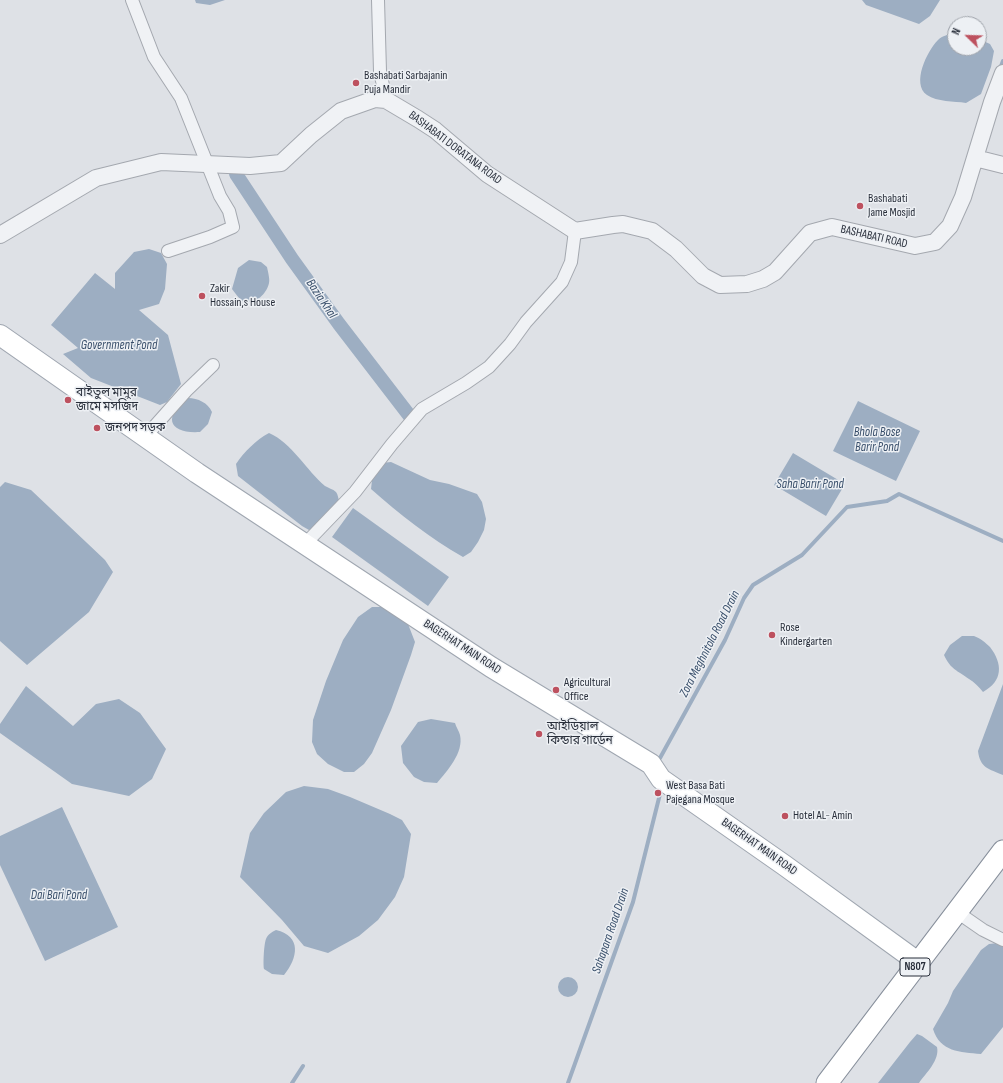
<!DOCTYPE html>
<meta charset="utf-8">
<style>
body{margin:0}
#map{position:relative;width:1003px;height:1083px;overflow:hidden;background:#dee1e6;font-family:"Sofia Sans Condensed",sans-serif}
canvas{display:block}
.north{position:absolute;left:947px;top:16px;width:40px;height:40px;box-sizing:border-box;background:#edf0f4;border:1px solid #9fa3aa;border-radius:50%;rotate:293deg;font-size:11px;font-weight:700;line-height:16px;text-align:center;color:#292f3b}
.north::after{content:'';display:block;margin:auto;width:14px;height:18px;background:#bd515f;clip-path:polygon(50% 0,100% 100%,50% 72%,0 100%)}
</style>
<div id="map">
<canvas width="1003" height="1083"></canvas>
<div class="north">N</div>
</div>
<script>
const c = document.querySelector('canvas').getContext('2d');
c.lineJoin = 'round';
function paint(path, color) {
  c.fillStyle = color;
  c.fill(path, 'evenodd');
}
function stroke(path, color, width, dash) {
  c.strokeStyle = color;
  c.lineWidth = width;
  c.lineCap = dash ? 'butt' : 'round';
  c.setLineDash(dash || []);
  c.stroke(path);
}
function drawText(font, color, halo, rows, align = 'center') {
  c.font = font + ' "Sofia Sans Condensed","Noto Sans Bengali",sans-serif';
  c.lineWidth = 3;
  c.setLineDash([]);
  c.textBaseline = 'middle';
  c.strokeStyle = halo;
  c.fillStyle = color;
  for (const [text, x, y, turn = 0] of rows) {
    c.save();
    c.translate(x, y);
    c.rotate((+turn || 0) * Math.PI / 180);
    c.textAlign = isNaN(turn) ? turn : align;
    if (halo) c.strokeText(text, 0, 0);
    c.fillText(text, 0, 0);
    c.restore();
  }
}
const water = new Path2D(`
 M 195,0 L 225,0 L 210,5 L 196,3 Z
 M 862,0 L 940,0 L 930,16 L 919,24 L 866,5 Z
 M 955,33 L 955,48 L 979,48 L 979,39 L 990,44 L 994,51 L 991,67 L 981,94 L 966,103 C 954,101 937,102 927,95 C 911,84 927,51 938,40 C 942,36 949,34 955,33 Z
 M 149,249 L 161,253 L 167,264 L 165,289 L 159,304 L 139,310 L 168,335 L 181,384 L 167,402 L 160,405 L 91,378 L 63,354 L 78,348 L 51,325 L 95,273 L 115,289 L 115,273 L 134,252 Z
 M 249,260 L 261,262 L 267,267 C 268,272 270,279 269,283 C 267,293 256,304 246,302 C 240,301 236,294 232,289 L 238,268 Z
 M 188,398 C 198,398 208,403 212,412 L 208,424 L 200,432 C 169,434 162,417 188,398 Z
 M 858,401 L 920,431 L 896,481 L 833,451 Z
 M 269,433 C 291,442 307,471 325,486 C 328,488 333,489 336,492 C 338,495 338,497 339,501 L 316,527 L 309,530 L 302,526 L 238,476 L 236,464 C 244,452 256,440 269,433 Z
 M 793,453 L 845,484 L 826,516 L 774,485 Z
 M 391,462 L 430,480 L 449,484 L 477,494 L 482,502 L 486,519 L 484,530 L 478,542 L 471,552 L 463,557 C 430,538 399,514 371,489 L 373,472 L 382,463 Z
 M 5,482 L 31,490 L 105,560 L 113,572 L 89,612 L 27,665 L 0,641 L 0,487 Z
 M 353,508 L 449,577 L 428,606 L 332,537 Z
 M 372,607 L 384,607 L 408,624 L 415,642 L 411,655 L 391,710 L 372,753 L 364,764 L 354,772 L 344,772 L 328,764 L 317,754 L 312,742 L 313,720 L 326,681 L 343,640 L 358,617 Z
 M 962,636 C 966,636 971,636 974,636 C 980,638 986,643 990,647 C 1003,664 1003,681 983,692 C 979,687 974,682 969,679 C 957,670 951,670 944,655 L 950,645 Z
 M 1003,684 L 1003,775 C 989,769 980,768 978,751 Z
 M 26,686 L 73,726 L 96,704 L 119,699 L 140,713 L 166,749 L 152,779 L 129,796 L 72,784 L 0,733 L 0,724 Z
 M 431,719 L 455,723 C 456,727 459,731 460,735 C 464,753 447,771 437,783 L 424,782 L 414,777 L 403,763 L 401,746 L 418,722 Z
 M 304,786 L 328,789 L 350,797 L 390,814 L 402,820 L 411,834 L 404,877 L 395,897 L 378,920 L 359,936 L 328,953 L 304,946 L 282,920 L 240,877 L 250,833 L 264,813 L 286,792 Z
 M 62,807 L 118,927 L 45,961 L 0,865 L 0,836 Z
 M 276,930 C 302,936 298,958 284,975 L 272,974 L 264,969 C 263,963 264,944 266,939 C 268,934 272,932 276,930 Z
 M 998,943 L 1003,945 L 1003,1027 L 981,1054 C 960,1052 940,1052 933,1029 L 948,1003 L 953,991 L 981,950 L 989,944 Z
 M558 987a10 10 0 1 1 20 0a10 10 0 1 1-20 0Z
 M 917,1034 L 922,1036 L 937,1047 C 940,1060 926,1073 919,1083 L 878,1083 L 910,1042 Z`);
const stream = new Path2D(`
 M 1000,69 L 1003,61
 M 660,758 L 725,640 L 744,598 L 753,585 L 802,555 L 847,507 L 887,501 L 899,494 L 1003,541
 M 292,1083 L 303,1066
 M 568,1083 L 633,902 L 662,786`);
const canal = new Path2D(`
 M 236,174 L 292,259 L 339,324 L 412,419`);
const minor = new Path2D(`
 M 132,0 L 154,57 L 181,98 L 220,196 L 229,211 L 233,227 L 210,237 L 168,251
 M 378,0 L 380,71 L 386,100
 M 145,437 L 186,391 L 213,365
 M 305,544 L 355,492 L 392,444 L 422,409 L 466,383 L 489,367 L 510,344 L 526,322 L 562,282 L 571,262 L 575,231
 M 957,912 L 983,930 L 1003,940`);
const tertiary = new Path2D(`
 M 975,158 L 1003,165
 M 0,235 L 96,178 L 161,162 L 250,166 L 281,163 L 311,135 L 341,111 L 375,99 L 386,100 L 418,119 L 435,130 L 487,174 L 575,231 L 613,225 L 623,224 L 652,231 L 676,249 L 703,276 L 720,285 L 747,284 L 763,279 L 775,272 L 810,233 L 832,227 L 915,246 L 935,242 L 950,226 L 963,197 L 992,102 L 1003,73`);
const primary = new Path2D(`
 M 0,335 L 197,473 L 491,667 L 651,764 L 661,779 L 784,865 L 919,963`);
const trunk = new Path2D(`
 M 827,1083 L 1003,851`);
const markers = [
 [356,83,4,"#bd515f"],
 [860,206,4,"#bd515f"],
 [202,296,4,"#bd515f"],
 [68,400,4,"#bd515f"],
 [97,428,4,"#bd515f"],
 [772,635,4,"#bd515f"],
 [556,690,4,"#bd515f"],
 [539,734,4,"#bd515f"],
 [658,793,4,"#bd515f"],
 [785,816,4,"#bd515f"]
];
const shields = [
 [915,967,30]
];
const shieldNames = [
 ["N807",915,967]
];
const poiNames = [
 ["Bashabati Sarbajanin",364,76],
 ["Puja Mandir",364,90],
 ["Bashabati",868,199],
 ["Jame Mosjid",868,213],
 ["Zakir",210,289],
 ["Hossain,s House",210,303],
 ["বাইতুল মামুর",76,393],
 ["জামে মসজিদ",76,407],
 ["জনপদ সড়ক",105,428],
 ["Rose",780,628],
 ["Kindergarten",780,642],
 ["Agricultural",564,683],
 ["Office",564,697],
 ["আইডিয়াল",547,727],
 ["কিন্ডার গার্ডেন",547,741],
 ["West Basa Bati",666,786],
 ["Pajegana Mosque",666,800],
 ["Hotel AL- Amin",793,816]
];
const streetNames = [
 ["BASHABATI DORATANA ROAD",455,148,37],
 ["BASHABATI ROAD",874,237,13],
 ["BAGERHAT MAIN ROAD",462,647,33],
 ["BAGERHAT MAIN ROAD",759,847,35]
];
const waterNames = [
 ["Bazia Khal",321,299,56],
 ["Government Pond",119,346],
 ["Bhola Bose",877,433],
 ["Barir Pond",877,448],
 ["Saha Barir Pond",810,485],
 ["Zora Meghnitola Road Drain",710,644,-63],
 ["Dai Bari Pond",59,896],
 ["Sahapara Road Drain",611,931,-71]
];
paint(water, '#9daec2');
stroke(stream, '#9daec2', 4);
stroke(canal, '#9daec2', 14);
stroke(minor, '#a4a8af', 14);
stroke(tertiary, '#a4a8af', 18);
stroke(primary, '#9fa6b0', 22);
stroke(trunk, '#878f9b', 23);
stroke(minor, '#f0f2f5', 12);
stroke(tertiary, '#f0f2f5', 16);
stroke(primary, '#fff', 20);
stroke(trunk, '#fff', 21);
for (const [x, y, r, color] of markers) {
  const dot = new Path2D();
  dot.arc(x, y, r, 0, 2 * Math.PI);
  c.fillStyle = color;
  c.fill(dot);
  stroke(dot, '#edf0f4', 1.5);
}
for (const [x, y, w] of shields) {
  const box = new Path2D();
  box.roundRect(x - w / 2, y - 9, w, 18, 3);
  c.fillStyle = '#edf0f4';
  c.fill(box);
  stroke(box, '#292f3b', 1);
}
drawText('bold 11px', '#292f3b', null, shieldNames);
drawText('12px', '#292f3b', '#edf0f4', poiNames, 'left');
drawText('12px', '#292f3b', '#edf0f4', streetNames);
drawText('italic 13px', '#384e6a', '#edf0f4', waterNames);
</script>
